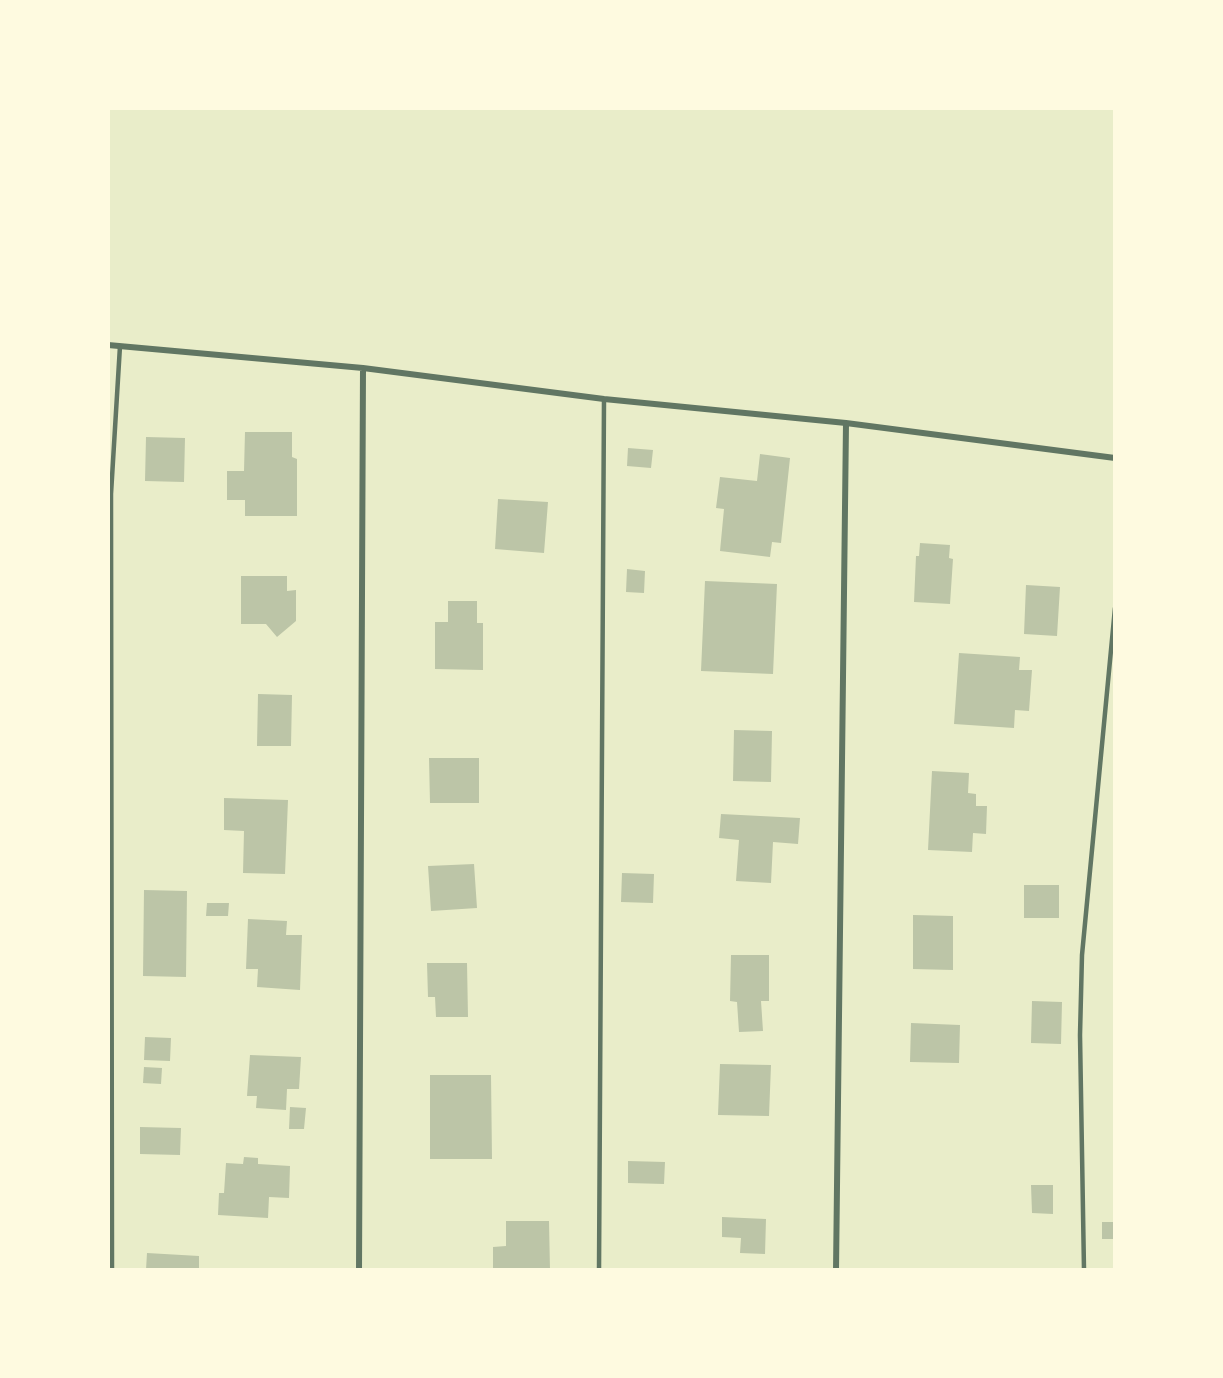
<!DOCTYPE html>
<style>
body{margin:0}
#map{position:relative;width:1223px;height:1378px;overflow:hidden;background:#e9edc9;font-family:"DejaVu Sans",sans-serif}
canvas{display:block}
.frame{position:absolute;inset:0;border:110px solid #fefae0;pointer-events:none}
</style>
<div id="map">
<canvas width="1223" height="1378"></canvas>
<div class="frame"></div>
</div>
<script>
const c = document.querySelector('canvas').getContext('2d');
c.lineJoin = 'round';
function paint(path, color) {
  c.fillStyle = color;
  c.fill(path, 'evenodd');
}
function stroke(path, color, width, dash) {
  c.strokeStyle = color;
  c.lineWidth = width;
  c.lineCap = dash ? 'butt' : 'round';
  c.setLineDash(dash || []);
  c.stroke(path);
}
const building = new Path2D(`
 M 245,432 L 292,432 L 292,457 L 297,459 L 297,516 L 245,516 L 245,500 L 227,500 L 227,471 L 244,471 Z
 M 146,437 L 185,438 L 184,482 L 145,481 Z
 M 628,448 L 653,450 L 651,468 L 627,466 Z
 M 760,454 L 790,458 L 781,543 L 772,542 L 770,557 L 720,551 L 724,509 L 716,508 L 720,477 L 757,481 Z
 M 498,499 L 548,502 L 544,553 L 495,549 Z
 M 920,543 L 950,545 L 949,558 L 953,559 L 950,604 L 914,602 L 916,556 L 919,556 Z
 M 627,569 L 645,571 L 644,593 L 626,592 Z
 M 241,576 L 287,576 L 287,591 L 296,590 L 296,621 L 277,637 L 266,624 L 241,624 Z
 M 705,581 L 777,584 L 773,674 L 701,671 Z
 M 1026,585 L 1060,587 L 1057,636 L 1024,634 Z
 M 448,601 L 477,601 L 477,623 L 483,623 L 483,670 L 435,669 L 435,622 L 448,622 Z
 M 959,653 L 1020,657 L 1019,670 L 1032,670 L 1029,711 L 1015,710 L 1014,728 L 954,724 Z
 M 258,694 L 292,695 L 291,746 L 257,746 Z
 M 734,730 L 772,731 L 771,782 L 733,781 Z
 M 429,758 L 479,758 L 479,803 L 430,803 Z
 M 932,771 L 969,773 L 968,793 L 976,794 L 976,806 L 987,806 L 986,834 L 973,833 L 972,852 L 928,850 Z
 M 224,798 L 288,800 L 285,874 L 243,873 L 244,831 L 224,830 Z
 M 721,814 L 800,818 L 798,844 L 773,842 L 771,883 L 736,881 L 739,840 L 719,838 Z
 M 474,864 L 477,908 L 431,911 L 428,866 Z
 M 622,873 L 654,874 L 653,903 L 621,902 Z
 M 1024,885 L 1059,885 L 1059,918 L 1024,918 Z
 M 144,890 L 187,891 L 186,977 L 143,976 Z
 M 207,903 L 229,903 L 228,916 L 206,916 Z
 M 913,915 L 953,916 L 953,970 L 913,969 Z
 M 248,919 L 287,921 L 286,935 L 302,935 L 300,990 L 257,987 L 258,969 L 246,969 Z
 M 731,955 L 769,955 L 769,1001 L 761,1001 L 763,1031 L 739,1032 L 737,1002 L 730,1001 Z
 M 427,963 L 467,963 L 468,1017 L 436,1017 L 435,997 L 428,997 Z
 M 1032,1001 L 1062,1002 L 1061,1044 L 1031,1043 Z
 M 911,1023 L 960,1025 L 959,1063 L 910,1062 Z
 M 145,1037 L 171,1038 L 170,1061 L 144,1060 Z
 M 250,1055 L 301,1057 L 299,1089 L 287,1089 L 286,1110 L 256,1108 L 257,1096 L 247,1096 Z
 M 720,1064 L 771,1065 L 769,1116 L 718,1115 Z
 M 144,1067 L 162,1068 L 161,1084 L 143,1083 Z
 M 430,1075 L 491,1075 L 492,1159 L 430,1159 Z
 M 290,1107 L 306,1108 L 304,1129 L 289,1129 Z
 M 140,1127 L 181,1128 L 180,1155 L 140,1154 Z
 M 244,1157 L 258,1158 L 258,1164 L 290,1166 L 289,1198 L 269,1197 L 268,1218 L 218,1215 L 219,1193 L 224,1193 L 226,1163 L 243,1164 Z
 M 628,1161 L 665,1162 L 664,1184 L 628,1183 Z
 M 1031,1185 L 1053,1185 L 1053,1214 L 1032,1213 Z
 M 722,1217 L 766,1219 L 765,1254 L 740,1253 L 741,1238 L 722,1237 Z
 M 506,1221 L 549,1221 L 550,1270 L 493,1270 L 493,1247 L 506,1246 Z
 M 1102,1222 L 1115,1222 L 1115,1239 L 1102,1239 Z
 M 147,1253 L 199,1256 L 199,1270 L 146,1270 Z`);
const service = new Path2D(`
 M 112,1270 L 111,494 L 120,346
 M 599,1270 L 604,399
 M 1084,1270 L 1080,1035 L 1082,955 L 1115,608`);
const minor = new Path2D(`
 M 108,345 L 363,368 L 604,399 L 846,423 L 1115,458
 M 359,1270 L 363,368
 M 836,1270 L 846,423`);
paint(building, '#bcc5a7');
stroke(service, '#617663', 4.5);
stroke(minor, '#617663', 6);
</script>
